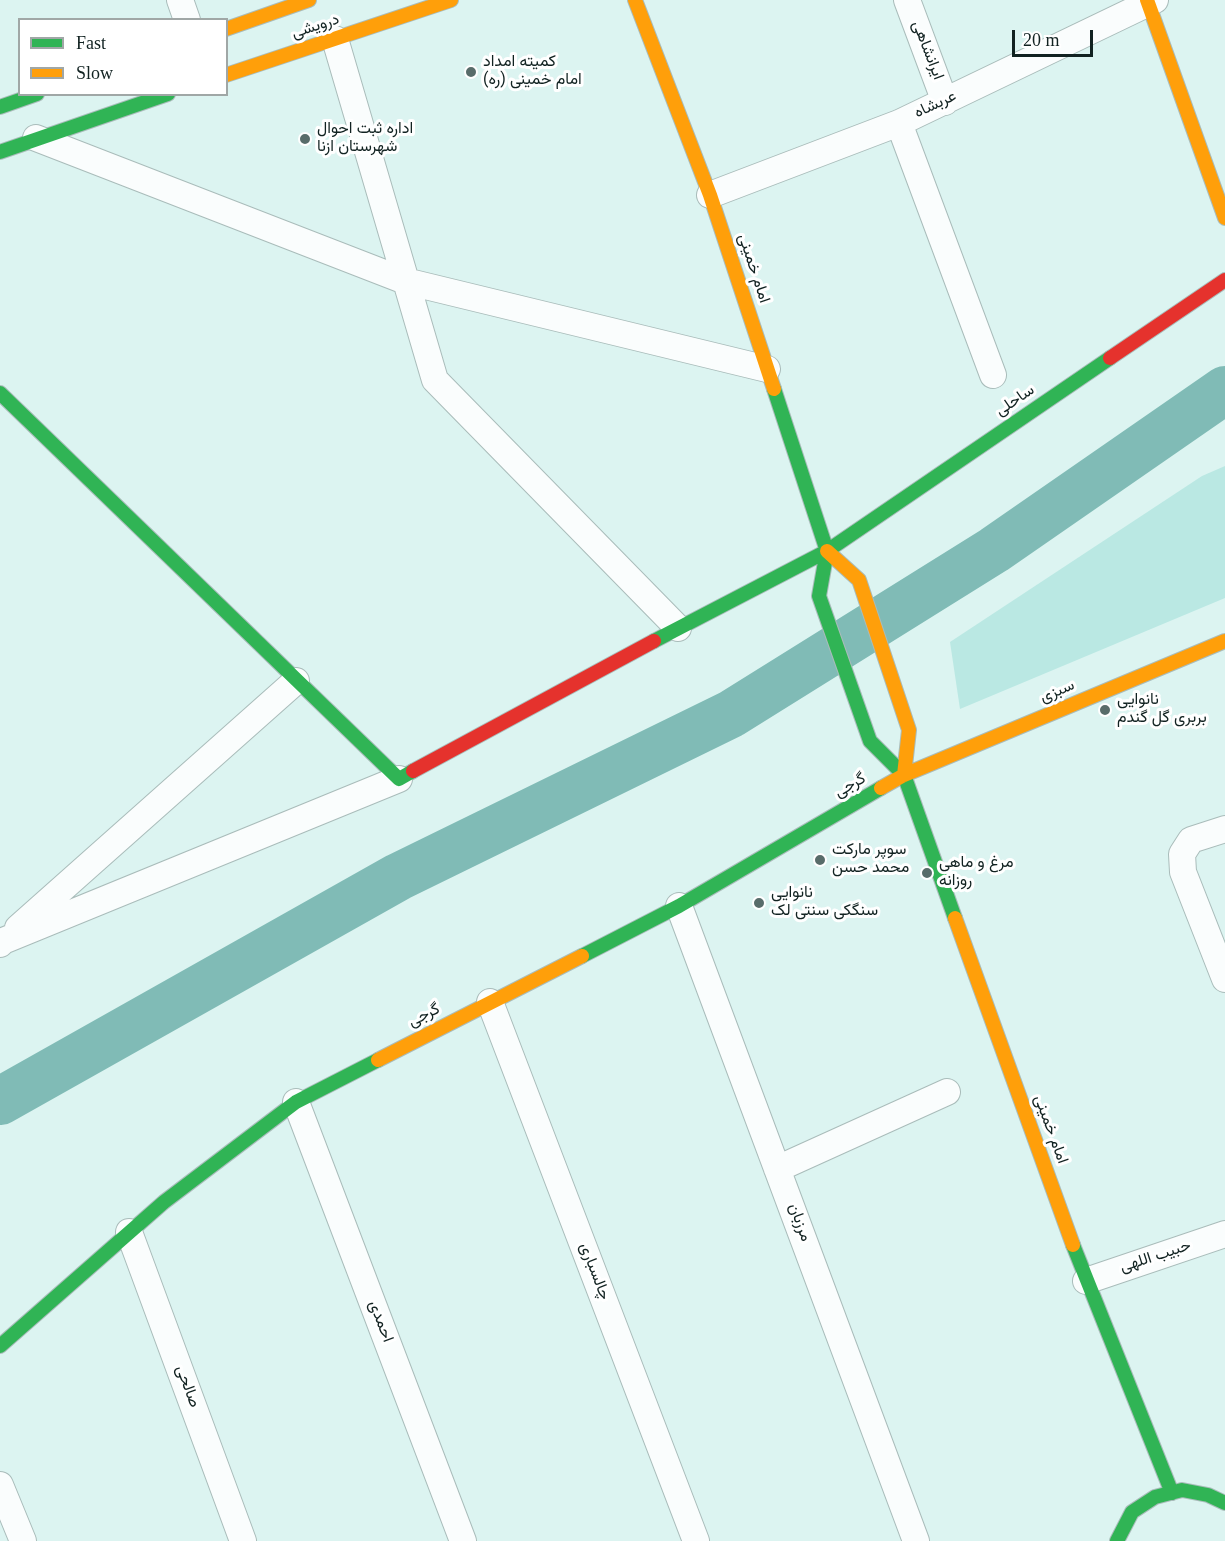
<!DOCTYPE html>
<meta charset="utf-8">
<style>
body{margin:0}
#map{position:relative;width:1225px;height:1541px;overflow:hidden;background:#dcf4f1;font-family:Georgia,serif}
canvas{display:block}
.legend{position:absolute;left:18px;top:18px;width:210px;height:78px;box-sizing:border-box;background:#fff;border:2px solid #a0a7a6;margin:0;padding:8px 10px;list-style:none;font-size:18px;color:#112221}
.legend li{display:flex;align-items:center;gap:12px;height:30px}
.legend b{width:30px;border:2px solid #a0a7a6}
.scale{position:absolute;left:1012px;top:30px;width:81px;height:27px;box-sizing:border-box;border:3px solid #112221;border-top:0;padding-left:8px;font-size:18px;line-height:21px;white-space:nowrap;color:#112221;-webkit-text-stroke:4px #fff;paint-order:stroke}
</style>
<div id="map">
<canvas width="1225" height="1541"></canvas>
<ul class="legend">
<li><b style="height:8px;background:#30b455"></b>Fast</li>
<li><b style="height:8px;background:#ff9f0a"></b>Slow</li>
</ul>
<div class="scale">20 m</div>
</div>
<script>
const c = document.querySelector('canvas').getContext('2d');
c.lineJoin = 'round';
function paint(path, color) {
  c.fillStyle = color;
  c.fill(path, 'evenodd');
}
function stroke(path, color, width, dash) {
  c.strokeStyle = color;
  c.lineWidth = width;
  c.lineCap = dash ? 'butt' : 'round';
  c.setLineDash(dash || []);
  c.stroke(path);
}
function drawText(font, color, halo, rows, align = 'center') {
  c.font = font + ' Georgia,Vazirmatn,serif';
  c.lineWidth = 6;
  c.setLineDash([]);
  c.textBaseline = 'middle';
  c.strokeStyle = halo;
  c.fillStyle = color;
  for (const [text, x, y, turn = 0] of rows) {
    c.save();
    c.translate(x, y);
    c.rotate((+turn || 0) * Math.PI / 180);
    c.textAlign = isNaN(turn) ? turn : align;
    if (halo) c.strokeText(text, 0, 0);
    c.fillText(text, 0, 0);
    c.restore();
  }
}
const green = new Path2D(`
 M 1225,466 L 1225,598 L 960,709 L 950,642 L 1202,476 Z`);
const river = new Path2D(`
 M 0,1101 L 398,877 L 731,714 L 994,550 L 1225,390`);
const street = new Path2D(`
 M 180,0 L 187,20
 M 907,0 L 945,102
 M 335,39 L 435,380 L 678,628
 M 899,123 L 993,375
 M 36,138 L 405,281 L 767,369
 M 710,195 L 899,123 L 1155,0
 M 1225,829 L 1191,840 L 1182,854 L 1183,872 L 1225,979
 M 679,906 L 916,1541
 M 18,928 L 296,681
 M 0,944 L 3,941 L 399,779
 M 490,1002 L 696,1541
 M 296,1102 L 463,1541
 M 777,1169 L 947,1092
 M 129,1232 L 243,1541
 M 1086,1281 L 1225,1234
 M 0,1485 L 23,1541`);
const fast = new Path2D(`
 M 0,107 L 37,94
 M 0,152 L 168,94
 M 774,389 L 827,551 L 819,596 L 870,741 L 904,775 L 955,918
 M 0,393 L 399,779 L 413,771
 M 654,641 L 827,551 L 1110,358
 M 582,956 L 679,906 L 881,788
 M 1073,1245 L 1172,1493
 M 0,1346 L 164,1202 L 296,1102 L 378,1060
 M 1117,1541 L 1132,1512 L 1155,1497 L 1182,1490 L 1208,1495 L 1225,1503`);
const slow = new Path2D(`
 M 635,0 L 710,195 L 774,389
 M 1147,0 L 1225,218
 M 226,29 L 309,0
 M 226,75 L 451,0
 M 827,551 L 859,580 L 909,730 L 904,775
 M 881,788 L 904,775 L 1225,641
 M 955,918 L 1073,1245
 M 378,1060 L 582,956`);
const jam = new Path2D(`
 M 1110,358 L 1225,280
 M 413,771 L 654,641`);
const markers = [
 [471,72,6,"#586c6a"],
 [305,139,6,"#586c6a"],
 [1105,710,6,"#586c6a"],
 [820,860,6,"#586c6a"],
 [927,873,6,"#586c6a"],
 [759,903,6,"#586c6a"]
];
const streetNames = [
 ["درویشی",316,28,-18],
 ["ایرانشاهی",926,51,69],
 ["عربشاه",936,106,-25],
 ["امام خمینی",752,269,72],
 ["ساحلی",1016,402,-34],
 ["سبزی",1058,693,-23],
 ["گرجی",851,787,-30],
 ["گرجی",425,1017,-27],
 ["امام خمینی",1049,1130,70],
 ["مرزبان",798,1223,70],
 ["حبیب اللهی",1156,1258,-18],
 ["چالسباری",593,1272,69],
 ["احمدی",379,1322,69],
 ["صالحی",186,1387,70]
];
const poiNames = [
 ["کمیته امداد",483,63],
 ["امام خمینی (ره)",483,81],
 ["اداره ثبت احوال",317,130],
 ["شهرستان ازنا",317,148],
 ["نانوایی",1117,701],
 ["بربری گل گندم",1117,719],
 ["سوپر مارکت",832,851],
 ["محمد حسن",832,869],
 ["مرغ و ماهی",939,864],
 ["روزانه",939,882],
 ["نانوایی",771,894],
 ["سنگکی سنتی لک",771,912]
];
paint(green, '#bae8e3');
stroke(river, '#80bbb6', 48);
stroke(street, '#a9bcba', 28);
stroke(fast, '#a9bcba', 16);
stroke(slow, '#a9bcba', 16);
stroke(jam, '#a9bcba', 16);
stroke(street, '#fafdfd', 26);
stroke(fast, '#30b455', 14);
stroke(slow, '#ff9f0a', 14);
stroke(jam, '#e5322d', 14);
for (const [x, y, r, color] of markers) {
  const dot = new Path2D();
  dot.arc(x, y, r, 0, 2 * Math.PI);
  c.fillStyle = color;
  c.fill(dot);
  stroke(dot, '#fff', 2);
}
drawText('16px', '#112221', '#fff', streetNames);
drawText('16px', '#112221', '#fff', poiNames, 'left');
</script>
